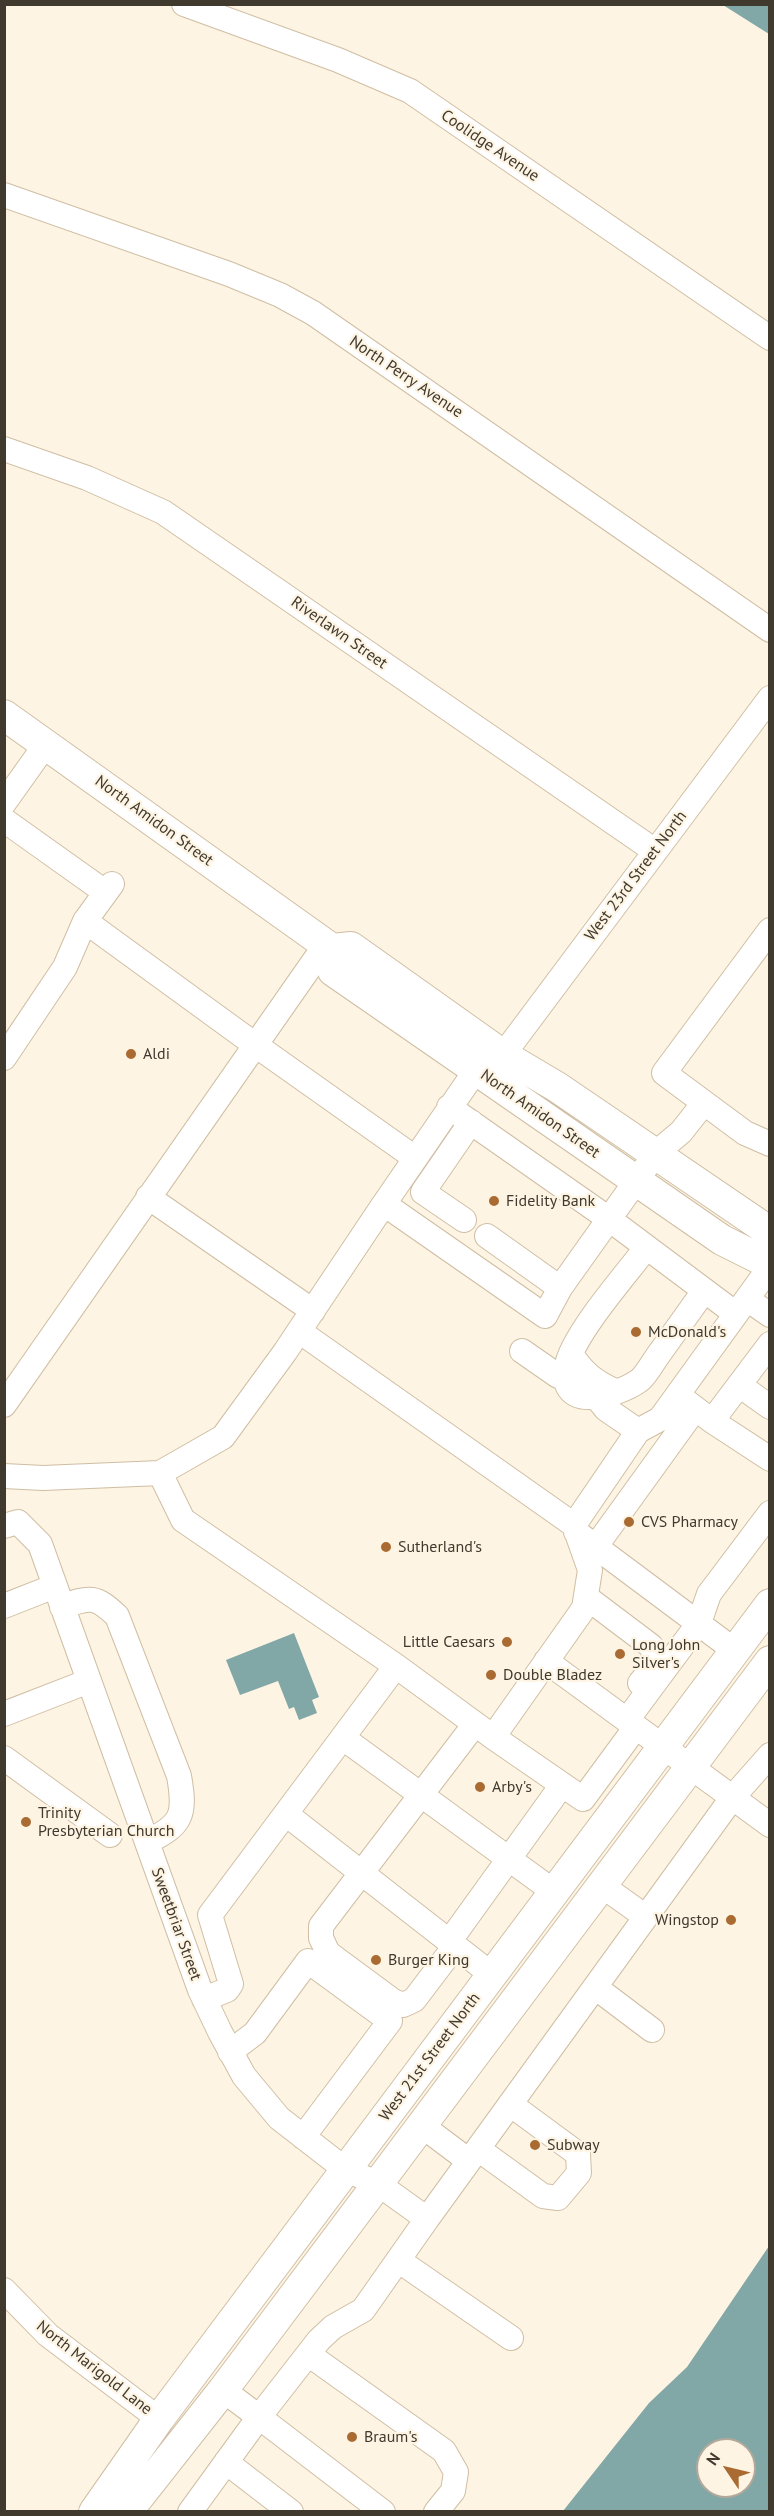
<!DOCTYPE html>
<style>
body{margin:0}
#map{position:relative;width:774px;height:2516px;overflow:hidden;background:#fef4e3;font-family:"PT Sans",sans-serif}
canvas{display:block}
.frame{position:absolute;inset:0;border:6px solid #40392e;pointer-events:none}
.north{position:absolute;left:696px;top:2438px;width:60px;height:60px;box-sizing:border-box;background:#fef4e3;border:2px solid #b2a99b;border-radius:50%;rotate:305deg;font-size:16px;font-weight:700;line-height:24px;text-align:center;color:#40392e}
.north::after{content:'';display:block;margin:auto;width:21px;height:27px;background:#aa6b33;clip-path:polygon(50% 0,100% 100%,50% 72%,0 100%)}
</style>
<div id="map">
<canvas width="774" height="2516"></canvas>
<div class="frame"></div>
<div class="north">N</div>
</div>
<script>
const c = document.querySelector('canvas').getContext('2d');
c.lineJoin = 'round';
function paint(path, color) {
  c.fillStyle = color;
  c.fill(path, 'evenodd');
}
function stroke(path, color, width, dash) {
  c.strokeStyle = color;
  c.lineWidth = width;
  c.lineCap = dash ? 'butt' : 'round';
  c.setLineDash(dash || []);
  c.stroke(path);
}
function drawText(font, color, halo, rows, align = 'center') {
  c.font = font + ' "PT Sans",sans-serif';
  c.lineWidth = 4.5;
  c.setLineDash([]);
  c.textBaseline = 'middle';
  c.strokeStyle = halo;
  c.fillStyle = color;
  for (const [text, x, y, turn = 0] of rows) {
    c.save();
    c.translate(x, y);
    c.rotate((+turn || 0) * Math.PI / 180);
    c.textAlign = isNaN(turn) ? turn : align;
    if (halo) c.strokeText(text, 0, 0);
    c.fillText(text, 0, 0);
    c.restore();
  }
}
const water = new Path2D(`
 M 723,5 L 769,5 L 769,34 Z
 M 294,1633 L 319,1697 L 312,1700 L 317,1713 L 299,1720 L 294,1707 L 289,1709 L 278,1681 L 240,1695 L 226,1660 Z
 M 769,2246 L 769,2511 L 563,2511 L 649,2403 L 687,2367 ZM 708,2450 L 744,2450 L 744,2486 L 708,2486 Z`);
const minor = new Path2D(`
 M 184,4 L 338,60 L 410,91 L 770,338
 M 4,195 L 229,274 L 280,295 L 313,313 L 770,630
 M 4,449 L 87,478 L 163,512 L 655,851
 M 4,803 L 46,744
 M 4,820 L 105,892
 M 112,884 L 85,921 L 254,1044 L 415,1158
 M 770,930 L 664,1073 L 745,1133 L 770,1144
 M 503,1055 L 770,698
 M 4,1058 L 65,967 L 85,921
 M 476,1070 L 384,1204 L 545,1316 L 560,1288 L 656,1153 L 681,1132 L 704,1103
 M 449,1107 L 609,1219 L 736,1314
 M 148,1197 L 313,1311
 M 464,1220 L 423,1192 L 471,1122
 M 487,1236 L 560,1288
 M 646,1248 C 624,1277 578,1329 568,1361 C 553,1414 615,1398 640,1380 C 647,1374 653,1362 659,1354 C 674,1333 689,1312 704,1291
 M 747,1299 L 770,1315
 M 299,1331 L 574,1525
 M 522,1351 L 558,1376
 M 571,1354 C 583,1373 595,1382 615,1391
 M 739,1385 L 770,1407
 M 597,1398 L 606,1409 L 638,1431
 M 683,1399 L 712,1421 L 770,1344
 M 4,1405 L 326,944
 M 712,1421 L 770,1459
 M 160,1473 L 183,1520 L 396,1666
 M 4,1476 L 43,1478 L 160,1473 L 223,1437 L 285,1352 L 384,1204
 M 4,1526 L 18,1522 L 40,1544 L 200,1990 L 220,2032 L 244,2076 L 279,2118 L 346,2170 L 377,2183 L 427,2219 L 363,2310 L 333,2327 L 319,2340 L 259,2417 L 223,2390
 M 576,1532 L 734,1650
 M 596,1546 L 695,1409
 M 586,1597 L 651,1646 C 659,1661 650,1671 640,1683
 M 4,1606 L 55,1586
 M 62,1607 C 90,1596 96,1596 117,1616 L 179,1776 C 186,1815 182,1825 147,1842
 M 546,1661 L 770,1825
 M 4,1714 L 89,1681
 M 627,1720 L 699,1623 L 709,1594 L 770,1513
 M 493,1737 L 583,1799 L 636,1727
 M 343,1738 L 553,1891
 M 4,1758 L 110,1835
 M 286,1814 L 491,1974
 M 601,1885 L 646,1917
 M 449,1942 L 562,1785
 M 455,1946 L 414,2000 L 403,2005 L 393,2001 L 328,1953 L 321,1938 L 321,1926 L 475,1724
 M 595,1987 L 652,2030
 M 204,1999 L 227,1990 L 231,1984 L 210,1915 L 396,1666 L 493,1737 L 584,1608 L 590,1570 L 574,1525 L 638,1431 L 660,1419 L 770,1267
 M 230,2052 L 255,2033 L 308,1961 L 390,2021 L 303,2137
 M 421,2125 L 469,2161
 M 478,2149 L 543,2196 L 558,2198 L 579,2173 L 578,2154 L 510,2104
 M 427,2219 L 732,1798 L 770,1755
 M 398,2260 L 511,2338
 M 4,2290 L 48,2335 L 159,2419
 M 308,2354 L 444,2451 L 456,2472 L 453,2491 L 436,2512
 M 226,2462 L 291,2512
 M 190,2512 L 259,2417 L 383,2512`);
const major = new Path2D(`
 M 4,715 L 332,949 L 351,947 L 503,1055 L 557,1087 L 770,1232
 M 332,949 L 333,971 L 722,1240 L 770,1264
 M 94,2512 L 159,2419 L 770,1604
 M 127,2512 L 223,2390 L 770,1661`);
const markers = [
 [131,1054,6,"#aa6b33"],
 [494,1201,6,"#aa6b33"],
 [636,1332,6,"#aa6b33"],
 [629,1522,6,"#aa6b33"],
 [386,1547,6,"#aa6b33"],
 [507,1642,6,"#aa6b33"],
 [620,1654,6,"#aa6b33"],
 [491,1675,6,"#aa6b33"],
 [480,1787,6,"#aa6b33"],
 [26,1822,6,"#aa6b33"],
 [731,1920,6,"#aa6b33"],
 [376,1960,6,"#aa6b33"],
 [535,2145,6,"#aa6b33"],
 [352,2437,6,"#aa6b33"]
];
const streetNames = [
 ["Coolidge Avenue",490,146,34],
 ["North Perry Avenue",406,377,34],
 ["Riverlawn Street",339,633,35],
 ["North Amidon Street",154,821,36],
 ["West 23rd Street North",636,876,-53],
 ["North Amidon Street",540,1114,35],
 ["Sweetbriar Street",176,1924,70],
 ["West 21st Street North",430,2057,-53],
 ["North Marigold Lane",94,2368,38]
];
const poiNames = [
 ["Aldi",143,1054],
 ["Fidelity Bank",506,1201],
 ["McDonald's",648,1332],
 ["CVS Pharmacy",641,1522],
 ["Sutherland's",398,1547],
 ["Little Caesars",495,1642,"right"],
 ["Long John",632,1645],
 ["Silver's",632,1663],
 ["Double Bladez",503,1675],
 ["Arby's",492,1787],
 ["Trinity",38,1813],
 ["Presbyterian Church",38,1831],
 ["Wingstop",719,1920,"right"],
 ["Burger King",388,1960],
 ["Subway",547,2145],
 ["Braum's",364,2437]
];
paint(water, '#81a7a7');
stroke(minor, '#cfbea3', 26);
stroke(major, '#cfbea3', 32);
stroke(minor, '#fff', 24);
stroke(major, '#fff', 30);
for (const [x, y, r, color] of markers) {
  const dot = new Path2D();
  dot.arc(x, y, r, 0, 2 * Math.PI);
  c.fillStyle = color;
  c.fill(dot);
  stroke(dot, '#fef4e3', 2);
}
drawText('16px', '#40392e', '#fef4e3', streetNames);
drawText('16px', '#40392e', '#fef4e3', poiNames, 'left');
</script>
